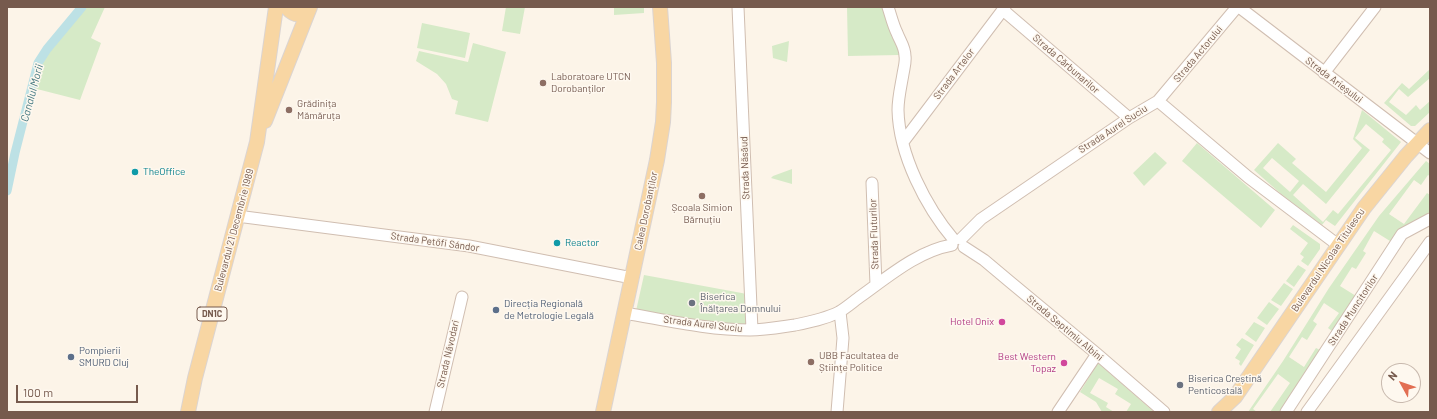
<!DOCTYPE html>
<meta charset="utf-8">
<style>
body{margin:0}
#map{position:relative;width:1437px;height:419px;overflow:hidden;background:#fcf4e8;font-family:Barlow,sans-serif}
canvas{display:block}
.frame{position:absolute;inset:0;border:8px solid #765a4d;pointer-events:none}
.north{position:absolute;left:1381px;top:363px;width:40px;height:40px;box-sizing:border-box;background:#fef8ef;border:1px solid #c8b9ae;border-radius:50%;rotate:310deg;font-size:11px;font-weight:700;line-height:16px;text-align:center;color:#765a4d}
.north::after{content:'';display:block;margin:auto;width:14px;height:18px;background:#e26e52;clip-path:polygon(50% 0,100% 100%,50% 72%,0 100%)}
.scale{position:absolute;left:16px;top:385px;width:122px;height:18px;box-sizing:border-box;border:2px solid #765a4d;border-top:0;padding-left:5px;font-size:12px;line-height:14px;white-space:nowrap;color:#765a4d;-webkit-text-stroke:3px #fef8ef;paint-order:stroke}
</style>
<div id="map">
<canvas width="1437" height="419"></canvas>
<div class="frame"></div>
<div class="north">N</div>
<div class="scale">100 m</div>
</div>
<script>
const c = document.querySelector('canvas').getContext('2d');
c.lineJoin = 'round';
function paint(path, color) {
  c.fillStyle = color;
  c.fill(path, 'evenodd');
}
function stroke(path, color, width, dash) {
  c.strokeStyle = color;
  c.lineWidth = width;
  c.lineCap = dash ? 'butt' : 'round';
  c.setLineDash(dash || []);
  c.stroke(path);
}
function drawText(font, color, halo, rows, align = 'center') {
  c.font = font + ' Barlow,sans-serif';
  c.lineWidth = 3;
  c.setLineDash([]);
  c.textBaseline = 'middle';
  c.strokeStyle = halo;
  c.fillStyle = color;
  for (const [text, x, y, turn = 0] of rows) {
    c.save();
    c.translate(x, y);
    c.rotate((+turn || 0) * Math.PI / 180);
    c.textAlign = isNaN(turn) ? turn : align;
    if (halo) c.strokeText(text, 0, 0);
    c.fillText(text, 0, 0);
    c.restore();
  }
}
const green = new Path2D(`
 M 85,7 L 105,7 L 91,38 L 101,43 L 80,100 L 33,88 L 41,64 L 49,51 Z
 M 506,7 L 525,7 L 520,34 L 502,31 Z
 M 614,7 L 644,7 L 644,13 L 614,15 Z
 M 847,7 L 885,7 L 898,43 L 899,55 L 848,56 Z
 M 422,23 L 470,33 L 465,58 L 417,48 Z
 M 789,41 L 787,62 L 773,58 L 772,46 Z
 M 473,43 L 506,52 L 488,122 L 455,114 L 458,101 L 452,99 L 446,84 L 437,74 L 416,61 L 419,51 L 468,62 Z
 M 1430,69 L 1430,78 L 1408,97 L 1399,89 L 1389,102 L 1406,115 L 1416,105 L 1420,110 L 1430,101 L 1430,112 L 1415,126 L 1411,126 L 1384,103 L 1402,83 L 1409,89 Z
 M 1362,110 L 1401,142 L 1335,226 L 1326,220 L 1322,225 L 1281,194 L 1254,170 L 1278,143 L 1296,159 L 1292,163 L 1326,192 L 1362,148 L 1353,139 ZM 1366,124 L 1384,139 L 1382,142 L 1391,150 L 1338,214 L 1333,210 L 1323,222 L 1293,195 L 1303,184 L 1326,204 L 1370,150 L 1355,138 ZM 1272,158 L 1299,181 L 1290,192 L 1263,168 Z
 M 1197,143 L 1275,210 L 1261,228 L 1182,161 Z
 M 1155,152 L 1167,163 L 1144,186 L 1133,173 Z
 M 1426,161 L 1430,164 L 1430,176 L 1428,175 L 1421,185 L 1414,180 L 1389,214 L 1404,224 L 1427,193 L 1430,195 L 1430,212 L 1414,222 L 1282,412 L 1270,412 L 1290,383 L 1278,374 L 1253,409 L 1257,412 L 1248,412 L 1283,361 L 1329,288 L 1379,216 ZM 1374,231 L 1390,241 L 1356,296 L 1340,286 L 1352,267 L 1356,269 L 1366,253 L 1363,251 ZM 1324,303 L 1339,313 L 1328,328 L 1332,331 L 1320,350 L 1316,348 L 1304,367 L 1289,357 L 1302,337 L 1307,340 L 1317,324 L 1313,321 Z
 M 792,169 L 792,184 L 771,178 L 773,176 Z
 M 1293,225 L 1320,244 L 1320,249 L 1308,266 L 1301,261 L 1304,257 L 1300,254 L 1308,243 L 1290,229 Z
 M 1298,265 L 1306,270 L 1294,287 L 1286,281 Z
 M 644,275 L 747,294 L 748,327 L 636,311 Z
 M 1284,283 L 1293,289 L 1281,306 L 1271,300 Z
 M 1269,302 L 1279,309 L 1267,325 L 1257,318 Z
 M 1254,322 L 1265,328 L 1256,342 L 1245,334 Z
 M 1242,338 L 1254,345 L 1241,366 L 1239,364 L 1240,361 L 1235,358 L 1241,349 L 1236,345 Z
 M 1098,363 L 1154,412 L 1126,412 L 1131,404 L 1115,394 L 1118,389 L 1099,378 L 1090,393 L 1108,403 L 1106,407 L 1114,412 L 1102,412 L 1096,402 L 1080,392 Z`);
const canal = new Path2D(`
 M 7,191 L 15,153 L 38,63 L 47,49 L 82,7`);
const minor = new Path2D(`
 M 738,7 L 752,330
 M 888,7 C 891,16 893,25 897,33 C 900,41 905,47 905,56 C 906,61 904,68 903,74 C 901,86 898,98 898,110 C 899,155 926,207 954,240
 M 1239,7 L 1430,153
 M 1003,10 L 1129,118
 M 1324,73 L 1375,7
 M 1158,101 L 1248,177 L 1338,245
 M 903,142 L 1005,7
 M 872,183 L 876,285
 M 237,216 L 469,246 L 632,278
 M 961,239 L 981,219 L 1129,118 L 1158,101 L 1237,7
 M 964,247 L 984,260 L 1009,281 L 1097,354 L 1164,412
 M 624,313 C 666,320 708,330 750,330 C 765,330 781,327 795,325 C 810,322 825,319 839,312 C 846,308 854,301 861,296 C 889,276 918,251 952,245
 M 435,412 L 462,297
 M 837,412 L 843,338 L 840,312
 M 1058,412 L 1097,354
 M 1286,412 L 1402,234 L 1430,219
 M 1307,412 L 1430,242`);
const major = new Path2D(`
 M 286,7 C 295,17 301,17 310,7
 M 265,121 L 310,7
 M 188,412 L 195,378 L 257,142 L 276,7
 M 603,412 L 657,160 L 663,122 L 664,102 L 664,63 L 660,7
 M 1219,412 L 1235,397 L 1364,208 L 1406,156 L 1430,130`);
const markers = [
 [543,83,4,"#8d6e63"],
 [289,110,4,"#8d6e63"],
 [135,172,4,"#0f9aa8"],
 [702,196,4,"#8d6e63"],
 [557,243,4,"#0f9aa8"],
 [692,303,4,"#6b7280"],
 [496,310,4,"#5c6f8a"],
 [1002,322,4,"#d1479c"],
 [71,357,4,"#5c6f8a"],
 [811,362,4,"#8d6e63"],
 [1064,363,4,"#d1479c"],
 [1180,385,4,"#6b7280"]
];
const shields = [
 [212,314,30]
];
const shieldNames = [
 ["DN1C",212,314]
];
const streetNames = [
 ["Strada Actorului",1198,54,-50],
 ["Strada Cărbunarilor",1066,64,41],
 ["Strada Artelor",954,74,-53],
 ["Strada Arieșului",1334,80,37],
 ["Strada Aurel Suciu",1113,129,-33],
 ["Strada Năsăud",745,168,-92],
 ["Calea Dorobanților",646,211,-78],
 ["Bulevardul 21 Decembrie 1989",234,230,-75],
 ["Strada Fluturilor",874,234,-92],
 ["Strada Petőfi Sándor",435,242,8],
 ["Bulevardul Nicolae Titulescu",1328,260,-56],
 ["Strada Muncitorilor",1353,310,-57],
 ["Strada Aurel Suciu",703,324,7],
 ["Strada Septimiu Albini",1065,328,40],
 ["Strada Năvodari",448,354,-77]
];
const educationNames = [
 ["Laboratoare UTCN",551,77],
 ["Dorobanților",551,89],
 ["Grădinița",297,104],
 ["Mămăruța",297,116],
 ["Școala Simion",702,208,"center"],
 ["Bărnuțiu",702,220,"center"],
 ["UBB Facultatea de",819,356],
 ["Științe Politice",819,368]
];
const cultureNames = [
 ["TheOffice",143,172],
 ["Reactor",565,243]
];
const worshipNames = [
 ["Biserica",700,297],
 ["Înălțarea Domnului",700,309],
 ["Biserica Creștină",1188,379],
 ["Penticostală",1188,391]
];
const serviceNames = [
 ["Direcția Regională",504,304],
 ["de Metrologie Legală",504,316],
 ["Pompierii",79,351],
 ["SMURD Cluj",79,363]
];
const hotelNames = [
 ["Hotel Onix",994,322],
 ["Best Western",1056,357],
 ["Topaz",1056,369]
];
const waterNames = [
 ["Canalul Morii",32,93,-75]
];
paint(green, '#d6eac7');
stroke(canal, '#bde1e5', 9);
stroke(minor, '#d0beb1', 13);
stroke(major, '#dbd4d1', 16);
stroke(minor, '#fff', 11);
stroke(major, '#f8d6a3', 14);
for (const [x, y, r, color] of markers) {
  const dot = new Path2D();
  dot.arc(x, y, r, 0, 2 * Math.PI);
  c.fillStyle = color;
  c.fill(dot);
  stroke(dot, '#fef8ef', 1.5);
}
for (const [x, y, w] of shields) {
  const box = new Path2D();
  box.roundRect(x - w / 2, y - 7, w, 14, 3);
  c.fillStyle = '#fef8ef';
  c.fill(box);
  stroke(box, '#765a4d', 1);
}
drawText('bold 9px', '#765a4d', null, shieldNames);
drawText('10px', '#765a4d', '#fef8ef', streetNames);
drawText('10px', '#785e54', '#fef8ef', educationNames, 'left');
drawText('10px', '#0d838f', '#fef8ef', cultureNames, 'left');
drawText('10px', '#5b616d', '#fef8ef', worshipNames, 'left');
drawText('10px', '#4e5e75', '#fef8ef', serviceNames, 'left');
drawText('10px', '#b23c85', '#fef8ef', hotelNames, 'right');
drawText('italic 11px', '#437881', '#fef8ef', waterNames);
</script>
